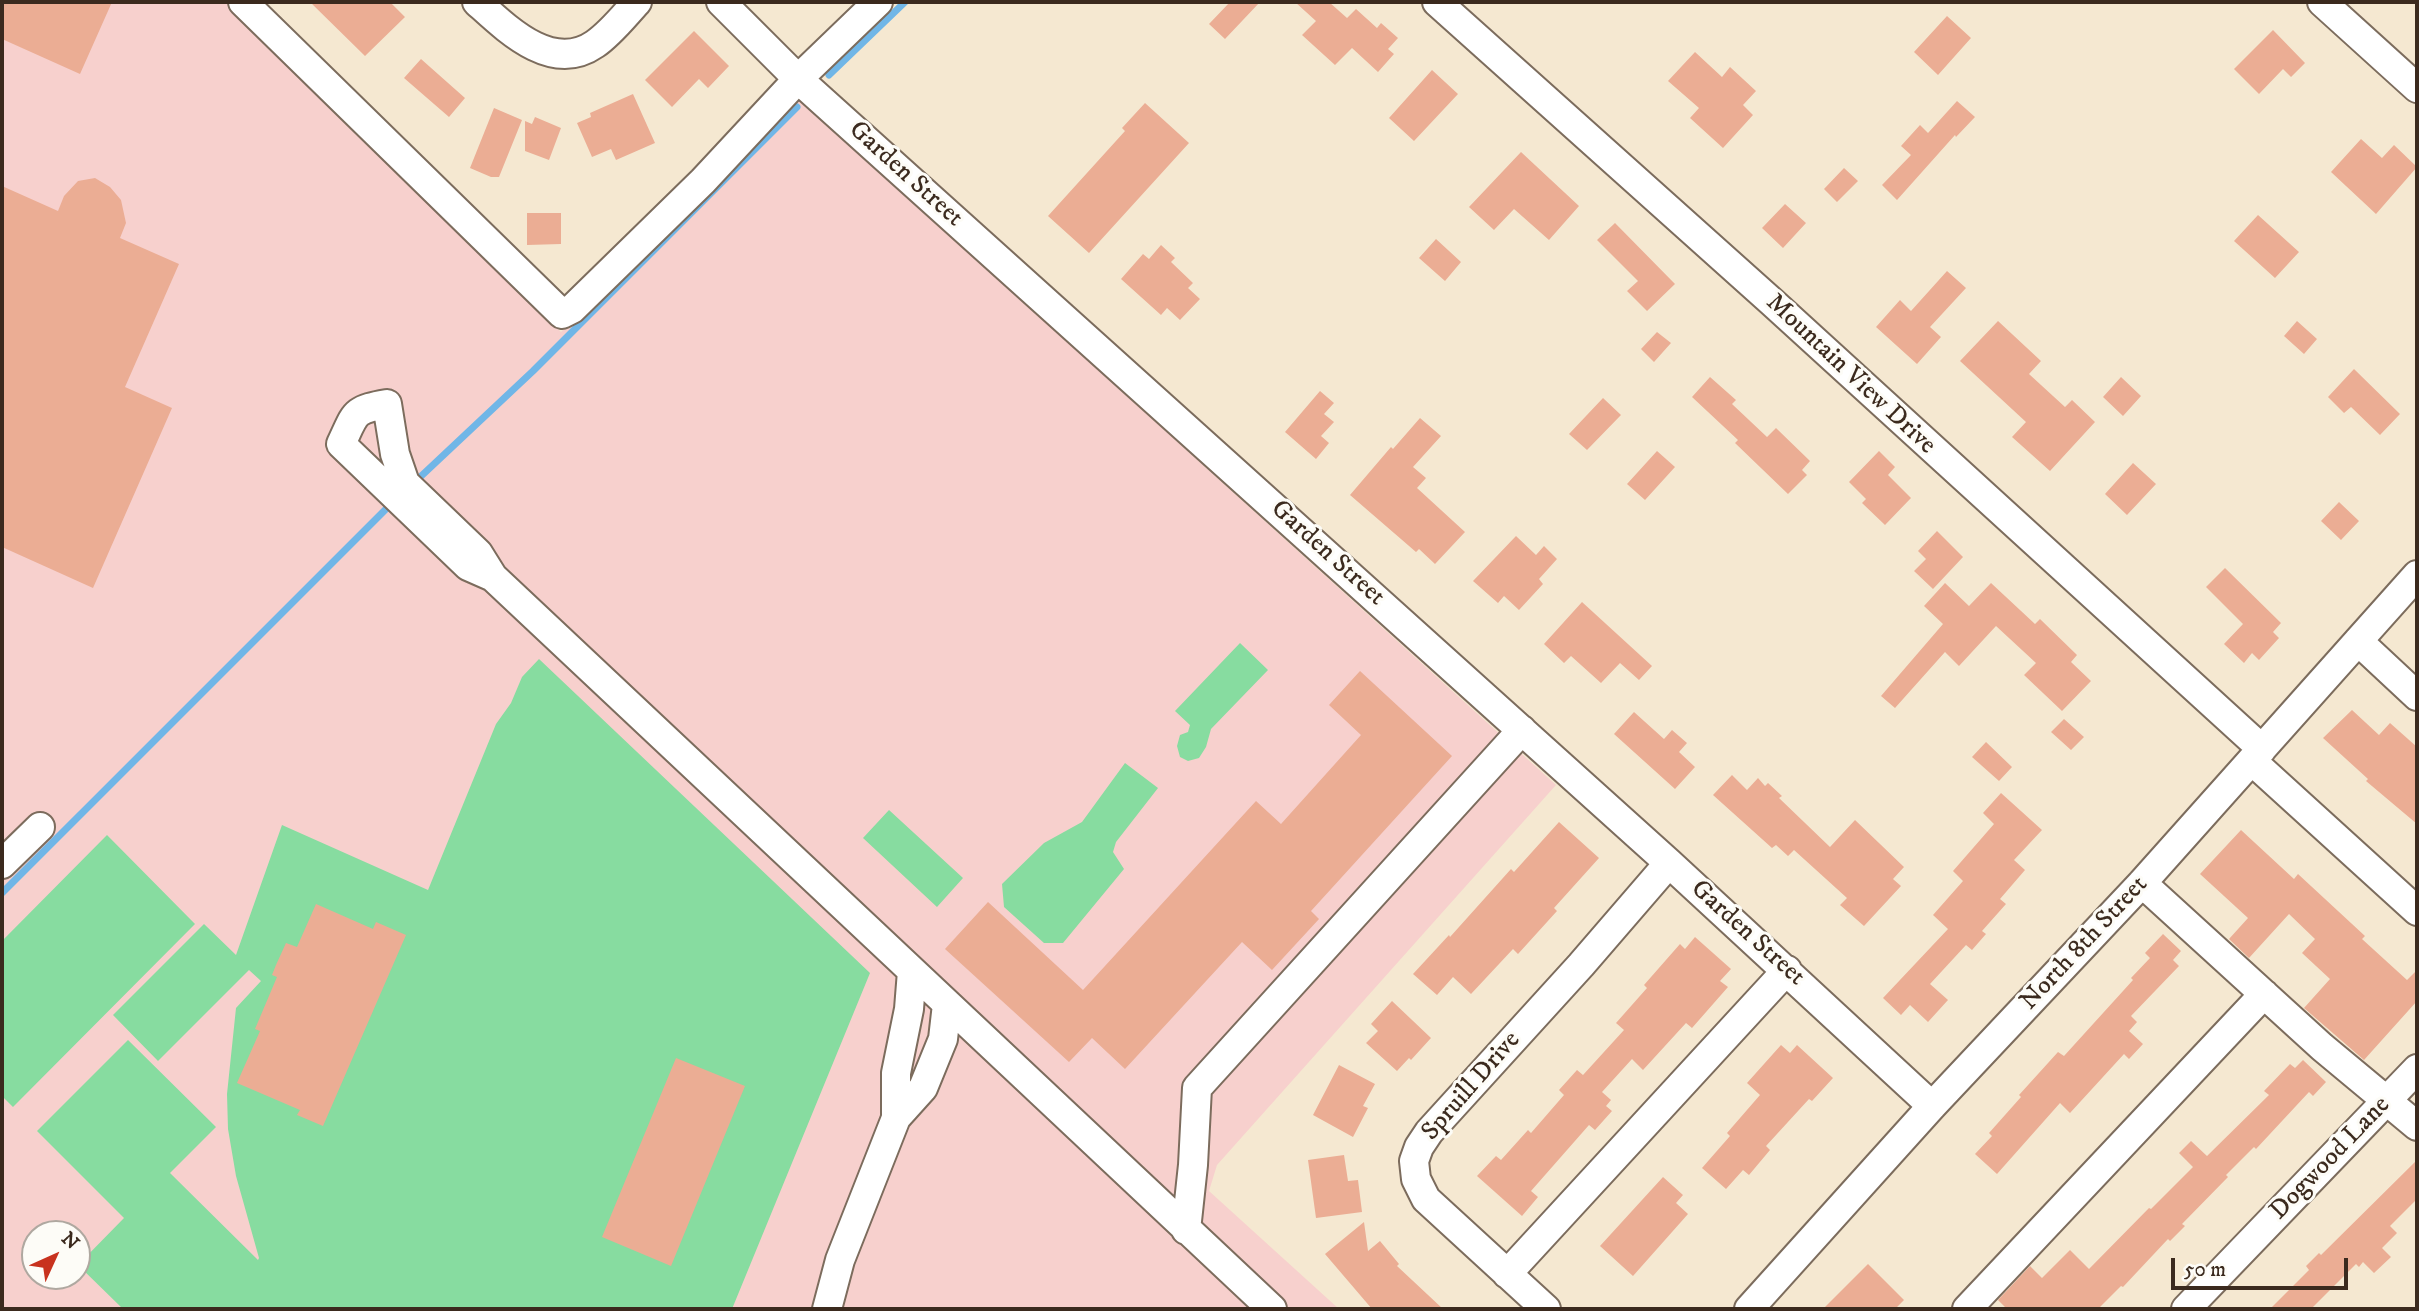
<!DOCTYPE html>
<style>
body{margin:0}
#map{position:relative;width:2419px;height:1311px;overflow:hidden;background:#f5e8d1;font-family:"IM FELL DW Pica",serif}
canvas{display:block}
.frame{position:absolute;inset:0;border:4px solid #3b2a1e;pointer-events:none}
.north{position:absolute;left:21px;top:1220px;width:70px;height:70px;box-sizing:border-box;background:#fdfcf7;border:2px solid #afa8a0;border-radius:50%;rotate:45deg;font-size:19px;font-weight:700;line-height:28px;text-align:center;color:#3b2a1e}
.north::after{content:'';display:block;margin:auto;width:24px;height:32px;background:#c8321e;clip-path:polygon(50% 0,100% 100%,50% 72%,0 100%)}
.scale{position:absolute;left:2171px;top:1258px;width:177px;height:32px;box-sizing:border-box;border:4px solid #3b2a1e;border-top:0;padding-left:9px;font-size:21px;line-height:24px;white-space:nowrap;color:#3b2a1e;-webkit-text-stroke:5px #fdfcf7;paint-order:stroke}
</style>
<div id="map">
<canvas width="2419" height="1311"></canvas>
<div class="frame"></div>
<div class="north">N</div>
<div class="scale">50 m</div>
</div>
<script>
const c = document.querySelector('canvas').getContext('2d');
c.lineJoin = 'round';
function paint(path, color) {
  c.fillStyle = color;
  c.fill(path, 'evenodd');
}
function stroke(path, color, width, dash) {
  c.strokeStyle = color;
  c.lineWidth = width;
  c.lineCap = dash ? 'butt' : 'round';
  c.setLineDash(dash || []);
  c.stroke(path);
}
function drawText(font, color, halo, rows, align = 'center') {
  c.font = font + ' "IM FELL DW Pica",serif';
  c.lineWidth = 6;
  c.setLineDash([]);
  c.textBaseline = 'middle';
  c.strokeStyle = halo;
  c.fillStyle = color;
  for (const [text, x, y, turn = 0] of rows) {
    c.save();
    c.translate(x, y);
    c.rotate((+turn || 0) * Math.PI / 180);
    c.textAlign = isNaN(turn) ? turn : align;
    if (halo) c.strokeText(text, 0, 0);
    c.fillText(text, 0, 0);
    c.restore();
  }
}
const built = new Path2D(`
 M 2,2 L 226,2 L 561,332 L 796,96 L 1556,785 L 1217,1165 L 1209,1191 L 1339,1309 L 2,1309 ZM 35,1234 L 77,1234 L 77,1276 L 35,1276 Z`);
const green = new Path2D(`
 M 1240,643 L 1268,670 L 1211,729 L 1206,747 L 1199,758 L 1188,761 L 1180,757 L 1177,746 L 1180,735 L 1188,732 L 1190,725 L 1175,711 Z
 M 539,659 L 870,973 L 732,1309 L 123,1309 L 78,1265 L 124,1218 L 37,1131 L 128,1040 L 216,1127 L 170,1173 L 258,1260 L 259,1258 L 236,1176 L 228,1129 L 227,1094 L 236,1008 L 261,981 L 249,970 L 158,1061 L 113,1015 L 204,924 L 236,955 L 282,825 L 428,890 L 496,724 L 511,703 L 522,677 Z
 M 1125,763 L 1158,788 L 1116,842 L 1113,852 L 1124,869 L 1063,943 L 1044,943 L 1004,907 L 1002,884 L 1044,843 L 1082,822 Z
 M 889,810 L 963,878 L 937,907 L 863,838 Z
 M 107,835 L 195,924 L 13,1107 L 2,1096 L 2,941 Z`);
const stream = new Path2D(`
 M 829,75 L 905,2
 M 417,480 L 533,371 L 797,107
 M 2,893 L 387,508`);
const building = new Path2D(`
 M 2,2 L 112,2 L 80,74 L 2,39 Z
 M 310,2 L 390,2 L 405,17 L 365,56 Z
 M 1230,2 L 1260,2 L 1225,39 L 1209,24 Z
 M 1295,2 L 1329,2 L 1347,18 L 1356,9 L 1377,28 L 1381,23 L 1398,38 L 1388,49 L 1394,54 L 1378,72 L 1352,48 L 1335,65 L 1302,35 L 1316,21 Z
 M 1947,16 L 1971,38 L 1938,75 L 1914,52 Z
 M 2273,30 L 2305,63 L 2291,77 L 2283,69 L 2259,94 L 2234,69 Z
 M 694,31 L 729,66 L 708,88 L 699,79 L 672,107 L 645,80 Z
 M 1695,52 L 1722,77 L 1730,67 L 1756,91 L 1743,105 L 1753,115 L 1723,148 L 1690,118 L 1699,108 L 1668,81 Z
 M 421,59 L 465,98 L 449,117 L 404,78 Z
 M 1432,70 L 1458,94 L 1414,141 L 1389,118 Z
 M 633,94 L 655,143 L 616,160 L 611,149 L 592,157 L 577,123 L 591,117 L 590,113 Z
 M 1957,101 L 1975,117 L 1956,137 L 1955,135 L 1897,200 L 1882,185 L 1911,155 L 1901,146 L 1920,125 L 1928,133 Z
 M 1145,103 L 1189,143 L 1089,253 L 1048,216 L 1125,131 L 1122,128 Z
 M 494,108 L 522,120 L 499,177 L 491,177 L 470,168 Z
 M 535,117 L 561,128 L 549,160 L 525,151 L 525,121 L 532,124 Z
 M 2361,139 L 2382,158 L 2394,145 L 2417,167 L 2376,214 L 2331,172 Z
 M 1521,152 L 1579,206 L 1549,240 L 1514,209 L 1494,230 L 1469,207 Z
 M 1844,168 L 1858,181 L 1837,202 L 1824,189 Z
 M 95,178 L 110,187 L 121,200 L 126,223 L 120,238 L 179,264 L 125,387 L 172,408 L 93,588 L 2,547 L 2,186 L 58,211 L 64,196 L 78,181 Z
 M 1785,204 L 1806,223 L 1783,248 L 1762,228 Z
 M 527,213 L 561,213 L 561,244 L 527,245 Z
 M 2258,215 L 2299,252 L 2275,278 L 2234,241 Z
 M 1615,223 L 1675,284 L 1647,311 L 1627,291 L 1638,281 L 1597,240 Z
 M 1436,239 L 1461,262 L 1445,281 L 1419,258 Z
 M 1161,245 L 1175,258 L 1171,262 L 1193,283 L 1188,288 L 1200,299 L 1180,320 L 1167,308 L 1161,315 L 1121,279 L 1143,254 L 1149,259 Z
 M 1947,271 L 1966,288 L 1930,327 L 1941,337 L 1917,364 L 1876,327 L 1900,300 L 1911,311 Z
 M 1998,321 L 2041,361 L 2029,374 L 2065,407 L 2072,400 L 2095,422 L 2050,471 L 2012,437 L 2026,422 L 1960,361 Z
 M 2297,321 L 2317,339 L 2304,354 L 2284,336 Z
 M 1657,332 L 1671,343 L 1654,362 L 1641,349 Z
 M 2354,369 L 2400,414 L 2380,435 L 2351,407 L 2344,413 L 2328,397 Z
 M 1710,377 L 1736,400 L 1732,404 L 1767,437 L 1776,428 L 1810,461 L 1802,470 L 1807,475 L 1788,494 L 1735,443 L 1738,440 L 1692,397 Z
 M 2121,377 L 2141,396 L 2123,416 L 2103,397 Z
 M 1320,391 L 1334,403 L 1324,414 L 1334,422 L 1321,436 L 1329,443 L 1316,459 L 1285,432 Z
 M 1603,398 L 1621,415 L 1587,450 L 1569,434 Z
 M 1420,418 L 1441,436 L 1413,467 L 1426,478 L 1417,488 L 1465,532 L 1435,564 L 1419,549 L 1416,552 L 1350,495 L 1391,447 L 1393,449 Z
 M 1657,451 L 1675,467 L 1645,500 L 1627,484 Z
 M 1879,451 L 1895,467 L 1888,475 L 1911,498 L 1885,525 L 1862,503 L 1866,499 L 1849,482 Z
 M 2133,463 L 2156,484 L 2127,515 L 2105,494 Z
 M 2339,502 L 2359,521 L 2341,540 L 2321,521 Z
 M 1937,531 L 1963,557 L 1933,589 L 1914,571 L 1926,559 L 1918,551 Z
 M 1516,536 L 1536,555 L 1544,546 L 1557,559 L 1539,579 L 1543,584 L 1519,610 L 1504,596 L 1498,603 L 1473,581 Z
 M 2225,568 L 2281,623 L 2273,632 L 2279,638 L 2259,660 L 2252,653 L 2244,663 L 2224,644 L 2243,624 L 2206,587 Z
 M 1945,583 L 1969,606 L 1991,583 L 2035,624 L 2040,619 L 2077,655 L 2071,662 L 2091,681 L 2062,711 L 2024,675 L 2036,663 L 1996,626 L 1959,666 L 1945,652 L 1895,708 L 1881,696 L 1943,624 L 1924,606 Z
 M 1582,602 L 1652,666 L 1639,680 L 1620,663 L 1601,683 L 1571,656 L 1564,663 L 1544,644 Z
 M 1360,671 L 1452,756 L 1311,911 L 1319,919 L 1272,970 L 1242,942 L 1125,1069 L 1092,1038 L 1069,1062 L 945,949 L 988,902 L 1083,990 L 1256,801 L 1281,824 L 1361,735 L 1329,705 Z
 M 2352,710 L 2379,735 L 2390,723 L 2417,747 L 2417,824 L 2366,781 L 2368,779 L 2323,738 Z
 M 1634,712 L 1664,739 L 1672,730 L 1687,743 L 1679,752 L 1695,767 L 1675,789 L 1614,734 Z
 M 2064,719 L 2084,737 L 2071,750 L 2051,732 Z
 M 1986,742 L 2012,767 L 1999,781 L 1972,757 Z
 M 1732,775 L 1747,790 L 1758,778 L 1765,786 L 1768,783 L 1782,796 L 1779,798 L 1830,847 L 1855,820 L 1904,867 L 1893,879 L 1901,886 L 1864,926 L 1840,905 L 1847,898 L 1794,850 L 1788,856 L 1776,845 L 1772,848 L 1713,795 Z
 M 2001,793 L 2042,830 L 2014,860 L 2025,870 L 2000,899 L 2006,904 L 1982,931 L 1986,934 L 1972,950 L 1966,945 L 1930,984 L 1948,1000 L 1928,1022 L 1910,1005 L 1901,1015 L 1883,998 L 1948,929 L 1933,915 L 1963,881 L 1953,871 L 1994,824 L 1983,813 Z
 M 1559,822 L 1599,858 L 1554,908 L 1557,911 L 1518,954 L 1513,949 L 1471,994 L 1453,977 L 1437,995 L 1413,974 L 1449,935 L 1450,937 L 1511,869 L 1514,872 Z
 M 2241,830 L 2294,879 L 2298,874 L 2365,936 L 2362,939 L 2407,980 L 2417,970 L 2417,1001 L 2364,1060 L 2304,1008 L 2330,979 L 2302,953 L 2315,939 L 2289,914 L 2249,958 L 2229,939 L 2248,918 L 2200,874 Z
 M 316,904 L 373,929 L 376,922 L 406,935 L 323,1126 L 297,1115 L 300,1110 L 237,1083 L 260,1031 L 255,1029 L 277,977 L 272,975 L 276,965 L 286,943 L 297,947 Z
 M 2163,934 L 2181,951 L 2173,960 L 2179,966 L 2131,1016 L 2137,1022 L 2129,1031 L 2143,1044 L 2129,1059 L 2124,1054 L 2070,1113 L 2060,1103 L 1997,1174 L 1975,1154 L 1992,1136 L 1989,1133 L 2021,1097 L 2019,1095 L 2058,1052 L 2064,1056 L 2133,980 L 2131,978 L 2150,958 L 2145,953 Z
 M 1695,937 L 1731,969 L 1720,981 L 1728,987 L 1692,1028 L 1686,1023 L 1643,1070 L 1632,1059 L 1602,1092 L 1611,1100 L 1606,1106 L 1612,1111 L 1595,1130 L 1589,1125 L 1531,1191 L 1538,1197 L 1522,1216 L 1477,1176 L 1496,1156 L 1501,1160 L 1528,1130 L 1531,1133 L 1564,1095 L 1559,1090 L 1577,1070 L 1583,1075 L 1624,1030 L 1616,1023 L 1647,988 L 1644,985 L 1680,944 L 1685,949 Z
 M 1392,1001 L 1431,1038 L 1411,1060 L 1409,1058 L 1397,1071 L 1366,1043 L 1378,1031 L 1371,1024 Z
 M 1781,1045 L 1790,1053 L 1797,1045 L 1833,1078 L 1812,1101 L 1809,1099 L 1766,1146 L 1770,1150 L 1749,1175 L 1743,1170 L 1726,1189 L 1702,1168 L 1730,1136 L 1727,1133 L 1760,1095 L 1747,1083 Z
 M 676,1058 L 745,1086 L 671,1266 L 602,1237 Z
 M 2303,1060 L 2326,1082 L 2313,1096 L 2309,1092 L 2256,1149 L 2254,1147 L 2226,1175 L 2228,1177 L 2182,1224 L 2185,1226 L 2170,1241 L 2168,1239 L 2123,1287 L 2121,1286 L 2098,1309 L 2007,1309 L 1998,1300 L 2030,1266 L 2042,1278 L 2070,1250 L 2089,1269 L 2149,1208 L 2151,1209 L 2193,1167 L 2179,1153 L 2191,1141 L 2207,1156 L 2269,1095 L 2264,1091 L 2290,1064 L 2295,1068 Z
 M 1339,1065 L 1375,1084 L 1363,1106 L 1368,1108 L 1353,1137 L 1313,1115 Z
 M 1344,1155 L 1348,1181 L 1358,1180 L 1362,1212 L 1316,1218 L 1308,1160 Z
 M 2417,1160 L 2417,1199 L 2390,1226 L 2397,1233 L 2382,1248 L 2391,1257 L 2374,1273 L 2363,1262 L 2359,1267 L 2356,1264 L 2311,1309 L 2270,1309 L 2309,1270 L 2306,1266 L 2319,1253 L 2321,1255 Z
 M 1663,1177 L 1683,1195 L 1676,1203 L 1688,1214 L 1633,1276 L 1600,1246 Z
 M 1364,1222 L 1368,1251 L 1380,1241 L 1399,1264 L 1397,1266 L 1443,1309 L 1372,1309 L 1325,1254 Z
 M 1868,1264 L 1904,1300 L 1895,1309 L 1823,1309 Z`);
const minor = new Path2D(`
 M 243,2 L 562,314 L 572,309 L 703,181 L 798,79 L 878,2
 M 477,2 C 507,29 552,74 595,44 C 611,33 624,16 637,2
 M 721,2 L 798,79 L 1669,863 L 1932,1106
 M 1437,2 L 1772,302 L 2262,749
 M 2322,2 L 2417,88
 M 493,577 L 468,566 L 341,444 C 356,413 352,410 387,404 L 395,454 L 405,483 L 478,553 L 493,577 L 1272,1309
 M 2358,641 L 2417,696
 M 2252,761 L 2417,911
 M 2,864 L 40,827
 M 2142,883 L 2322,1047 L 2417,1126
 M 896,1118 L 896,1073 L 909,1009 L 912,971
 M 1186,1230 L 1193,1165 L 1197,1088 L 1522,730
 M 1507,1274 L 1787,970
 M 827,1309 L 840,1260 L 896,1118 L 923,1088 L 943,1039 L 947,1004
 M 1546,1309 L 1426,1199 L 1416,1179 L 1414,1161 L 1419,1147 L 1429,1132 L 1581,965 L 1669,863
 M 1749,1309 L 1932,1106 L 2142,883 L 2417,575
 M 1967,1309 L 2264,994
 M 2186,1309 L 2417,1069`);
const streetNames = [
 ["Garden Street",905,175,42],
 ["Mountain View Drive",1850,375,43],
 ["Garden Street",1327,554,42],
 ["Garden Street",1747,934,42],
 ["North 8th Street",2085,944,-47],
 ["Spruill Drive",1472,1087,-49],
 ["Dogwood Lane",2331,1159,-46]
];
paint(built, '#f7d0cd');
paint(green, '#87dca0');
stroke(stream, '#70b6e7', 7);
paint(building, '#ebad94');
stroke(minor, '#7c6c5d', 32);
stroke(minor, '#fff', 28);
drawText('26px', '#3b2a1e', '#fdfcf7', streetNames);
</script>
